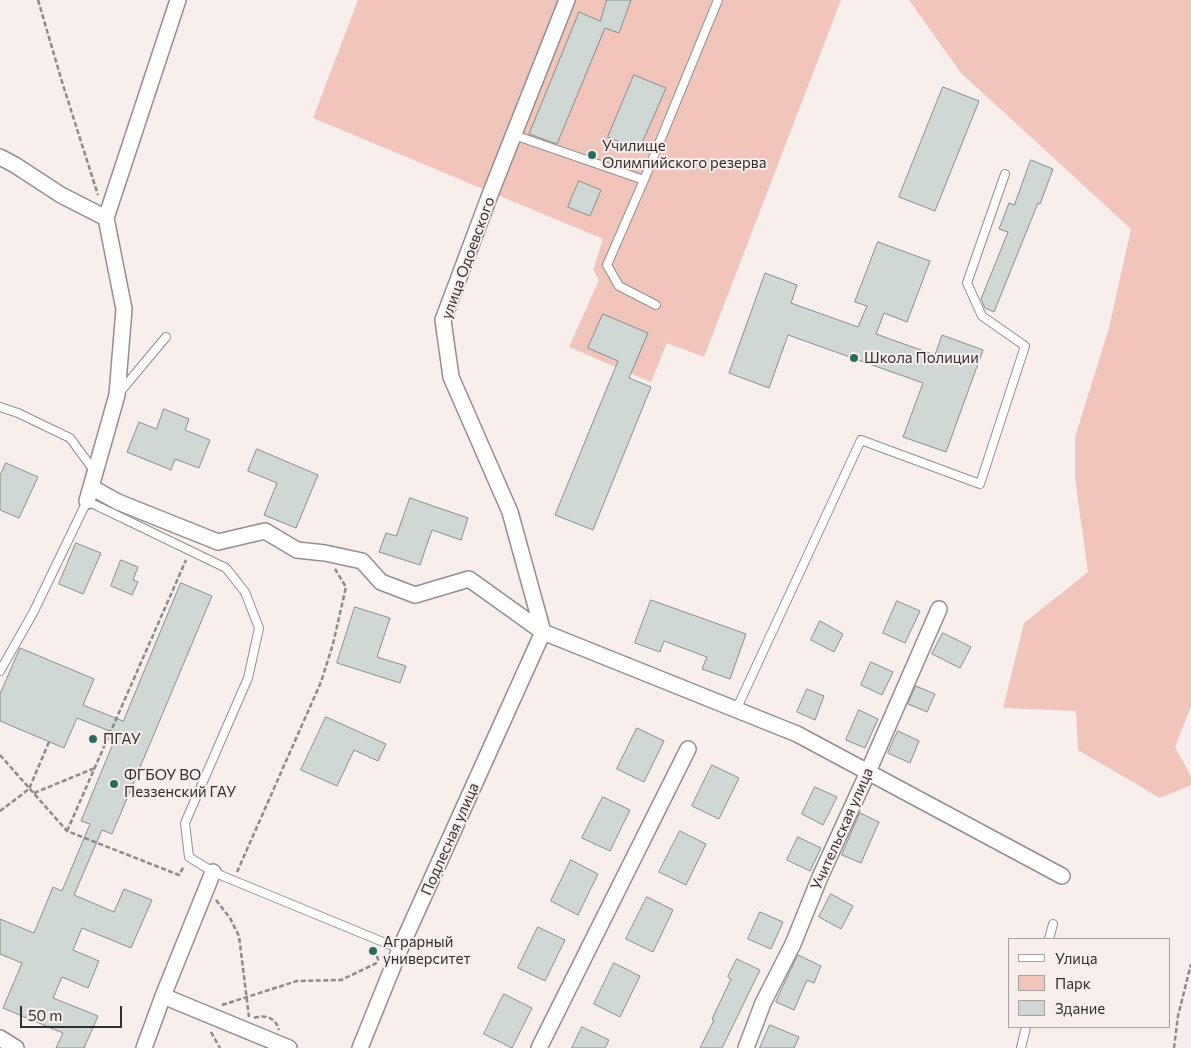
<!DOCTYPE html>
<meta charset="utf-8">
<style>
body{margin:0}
#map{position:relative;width:1191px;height:1048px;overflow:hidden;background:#f8efed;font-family:Commissioner,sans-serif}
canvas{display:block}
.legend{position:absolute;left:1008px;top:938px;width:162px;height:90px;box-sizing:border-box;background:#f8efed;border:1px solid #a8a2a0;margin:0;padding:6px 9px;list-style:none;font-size:15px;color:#312e2d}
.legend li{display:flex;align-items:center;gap:10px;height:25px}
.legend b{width:25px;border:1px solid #a8a2a0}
.scale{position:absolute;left:20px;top:1006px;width:102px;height:22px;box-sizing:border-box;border:2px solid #312e2d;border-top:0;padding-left:6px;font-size:15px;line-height:18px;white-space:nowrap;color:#312e2d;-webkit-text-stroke:4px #f8efed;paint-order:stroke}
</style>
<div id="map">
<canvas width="1191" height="1048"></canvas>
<ul class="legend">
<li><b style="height:6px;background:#fff"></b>Улица</li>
<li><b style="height:14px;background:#f1c5ba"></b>Парк</li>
<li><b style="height:14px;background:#d0d8d5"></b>Здание</li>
</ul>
<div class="scale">50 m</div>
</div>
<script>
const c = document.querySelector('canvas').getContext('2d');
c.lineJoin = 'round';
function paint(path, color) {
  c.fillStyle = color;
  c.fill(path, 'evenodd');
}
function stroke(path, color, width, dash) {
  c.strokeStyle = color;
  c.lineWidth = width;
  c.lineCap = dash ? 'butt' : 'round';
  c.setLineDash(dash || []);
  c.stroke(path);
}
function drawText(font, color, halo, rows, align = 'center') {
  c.font = font + ' Commissioner,sans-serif';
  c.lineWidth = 4;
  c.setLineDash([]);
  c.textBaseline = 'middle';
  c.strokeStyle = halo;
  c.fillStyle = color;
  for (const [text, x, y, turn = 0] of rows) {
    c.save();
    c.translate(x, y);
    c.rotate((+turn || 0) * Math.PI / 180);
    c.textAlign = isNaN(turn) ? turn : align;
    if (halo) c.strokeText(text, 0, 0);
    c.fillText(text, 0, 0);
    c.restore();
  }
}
const green = new Path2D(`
 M 358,0 L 841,0 L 704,357 L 667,343 L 651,382 L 569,347 L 599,280 L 593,270 L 603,239 L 313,118 Z
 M 909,0 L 1191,0 L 1191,706 L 1175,747 L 1191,776 L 1191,785 L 1160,798 L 1078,750 L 1076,711 L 1003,708 L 1024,623 L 1088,572 L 1075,478 L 1075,437 L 1109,328 L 1131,229 L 961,73 Z`);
const building = new Path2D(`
 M 607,0 L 631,0 L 619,33 L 605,28 L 557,144 L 529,134 L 579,12 L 600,21 Z
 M 634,75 L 666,88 L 639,150 L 608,137 Z
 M 943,87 L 979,101 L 935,211 L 899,197 Z
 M 1031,160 L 1053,169 L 1040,204 L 1038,203 L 994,312 L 985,308 L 981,299 L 1008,232 L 999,229 L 1009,203 L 1014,205 Z
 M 579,181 L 601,190 L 590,216 L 568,207 Z
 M 878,242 L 930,261 L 907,322 L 884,313 L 876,334 L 935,355 L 942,335 L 983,350 L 946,452 L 903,437 L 923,383 L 788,335 L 769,388 L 729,373 L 765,273 L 797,285 L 791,303 L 858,327 L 867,306 L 855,302 Z
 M 603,314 L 648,333 L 629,378 L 651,387 L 593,530 L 555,515 L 618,361 L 588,348 Z
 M 164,409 L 189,419 L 185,430 L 210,440 L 199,468 L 175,459 L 171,470 L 127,452 L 139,422 L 156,429 Z
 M 257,449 L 318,475 L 296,528 L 264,515 L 277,483 L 248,471 Z
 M 6,463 L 38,477 L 19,518 L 0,510 L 0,476 Z
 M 410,498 L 468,518 L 461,540 L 432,530 L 420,565 L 379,552 L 386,533 L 396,536 Z
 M 76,543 L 101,553 L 83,594 L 59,584 Z
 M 121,560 L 138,567 L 133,580 L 138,582 L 132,595 L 111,586 Z
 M 181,583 L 212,596 L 112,834 L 102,830 L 74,895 L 114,912 L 124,889 L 152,900 L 131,948 L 82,928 L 73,950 L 99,961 L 88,988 L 62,977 L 53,998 L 98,1016 L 84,1048 L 56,1048 L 63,1033 L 3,1008 L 22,963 L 0,954 L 0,919 L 34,933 L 53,887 L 62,891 L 90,824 L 81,821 L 117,734 L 77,718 L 64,748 L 0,721 L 0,694 L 20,648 L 94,679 L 83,705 L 123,721 Z
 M 651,600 L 746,634 L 730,679 L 702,669 L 707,657 L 664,641 L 660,652 L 635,643 Z
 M 897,601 L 920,611 L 905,643 L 883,633 Z
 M 355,607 L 390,618 L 377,657 L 406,666 L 400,683 L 337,663 Z
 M 820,621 L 843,634 L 834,652 L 811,640 Z
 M 943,633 L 971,647 L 960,668 L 932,654 Z
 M 871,662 L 893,672 L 882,695 L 861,685 Z
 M 916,686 L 935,694 L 927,712 L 908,704 Z
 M 807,689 L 824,696 L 815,720 L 797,712 Z
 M 859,710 L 878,719 L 865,748 L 846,740 Z
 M 326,717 L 386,744 L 378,761 L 354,750 L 337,786 L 301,770 Z
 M 637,728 L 664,741 L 644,782 L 617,769 Z
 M 898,731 L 919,741 L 910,763 L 888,753 Z
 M 712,765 L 739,778 L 719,819 L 692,806 Z
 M 815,787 L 837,797 L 823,825 L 802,814 Z
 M 603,797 L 630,810 L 610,851 L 582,838 Z
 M 860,813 L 879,822 L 861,863 L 842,855 Z
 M 680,831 L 706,844 L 686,885 L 659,872 Z
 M 798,837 L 821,848 L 810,871 L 787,860 Z
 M 571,860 L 598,874 L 578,915 L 551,901 Z
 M 831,894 L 853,906 L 841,929 L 819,917 Z
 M 647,897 L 673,910 L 653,952 L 626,939 Z
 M 760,912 L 783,922 L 771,949 L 748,939 Z
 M 538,927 L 565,940 L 545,981 L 518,968 Z
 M 798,955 L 821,966 L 814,983 L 807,980 L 794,1010 L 776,1002 Z
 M 737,959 L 760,970 L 722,1048 L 700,1048 L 714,1020 L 712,1019 L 731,979 L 728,977 Z
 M 614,963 L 640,976 L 620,1017 L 594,1004 Z
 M 504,994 L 532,1008 L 512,1048 L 484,1034 Z
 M 770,1025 L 799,1037 L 794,1048 L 760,1048 Z
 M 582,1027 L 609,1040 L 605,1048 L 572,1048 Z`);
const path = new Path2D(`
 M 38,0 L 63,85 L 98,195
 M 0,755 L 67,831 L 179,875 L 184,866
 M 34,793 L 95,768
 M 0,811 L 29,789 L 49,742
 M 67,831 L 186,560
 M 237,872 L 321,682 L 333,644 L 346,587 L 335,569
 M 216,900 L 230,918 L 239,936 L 249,1017
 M 374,949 L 379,962
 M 222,1005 L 297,981 L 341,980 L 379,962
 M 254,1018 C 266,1014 276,1018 279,1030
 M 211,1032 L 220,1048
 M 1174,1048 L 1178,1016 L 1191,964`);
const lane = new Path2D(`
 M 514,135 L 644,180 L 718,0
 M 644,180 L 607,265 L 619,286 L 656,305
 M 120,392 L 166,337
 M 0,407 L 18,413 L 70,438 L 95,472
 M 0,671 L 33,613 L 87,501 L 226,568 L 245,592 L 259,628 L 248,678 L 185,823 L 189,857 L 213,872 L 400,949
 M 736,710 L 861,440 L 980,484 L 1025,346 L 982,316 L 967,283 L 1005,174
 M 1049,939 L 1053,924
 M 1021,1048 L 1026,1027`);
const street = new Path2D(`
 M 0,157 L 15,165 L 61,195 L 106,218
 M 91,487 L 118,502 L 218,542 L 265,531 L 297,550 L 325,553 L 362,561 L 381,582 L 415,595 L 469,579 L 543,632 L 797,734 L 1062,876
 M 87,501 L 117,395 L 124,309 L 106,218 L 178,0
 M 543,632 L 510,512 L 451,377 L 443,320 L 491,192 L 567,0
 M 163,996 L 289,1048
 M 0,1038 L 16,1048
 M 144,1048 L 163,996 L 213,872
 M 360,1048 L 400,949 L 543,632
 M 539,1048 L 688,749
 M 746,1048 L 763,1003 L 793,944 L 820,877 L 868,772 L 939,609`);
const markers = [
 [592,155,5,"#296c5d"],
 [854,358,5,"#296c5d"],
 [93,739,5,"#296c5d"],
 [114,784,5,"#296c5d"],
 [373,951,5,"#296c5d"]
];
const poiNames = [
 ["Училище",602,146],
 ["Олимпийского резерва",602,163],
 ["Школа Полиции",864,358],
 ["ПГАУ",103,739],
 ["ФГБОУ ВО",124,775],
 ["Пеззенский ГАУ",124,792],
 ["Аграрный",383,942],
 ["университет",383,959]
];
const streetNames = [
 ["улица Одоевского",468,258,-70],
 ["Учительская улица",842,829,-66],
 ["Подлесная улица",450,839,-66]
];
paint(green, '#f1c5ba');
paint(building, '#d0d8d5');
stroke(building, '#858d8a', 1);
stroke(lane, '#958d8b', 10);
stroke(street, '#958d8b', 18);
stroke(path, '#8e8887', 2.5, [5, 2.5]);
stroke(lane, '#fff', 8);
stroke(street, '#fff', 15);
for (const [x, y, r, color] of markers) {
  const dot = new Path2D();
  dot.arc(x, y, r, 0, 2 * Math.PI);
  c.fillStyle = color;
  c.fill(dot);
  stroke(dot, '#f8efed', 2);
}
drawText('15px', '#312e2d', '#f8efed', poiNames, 'left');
drawText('15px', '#312e2d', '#f8efed', streetNames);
</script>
